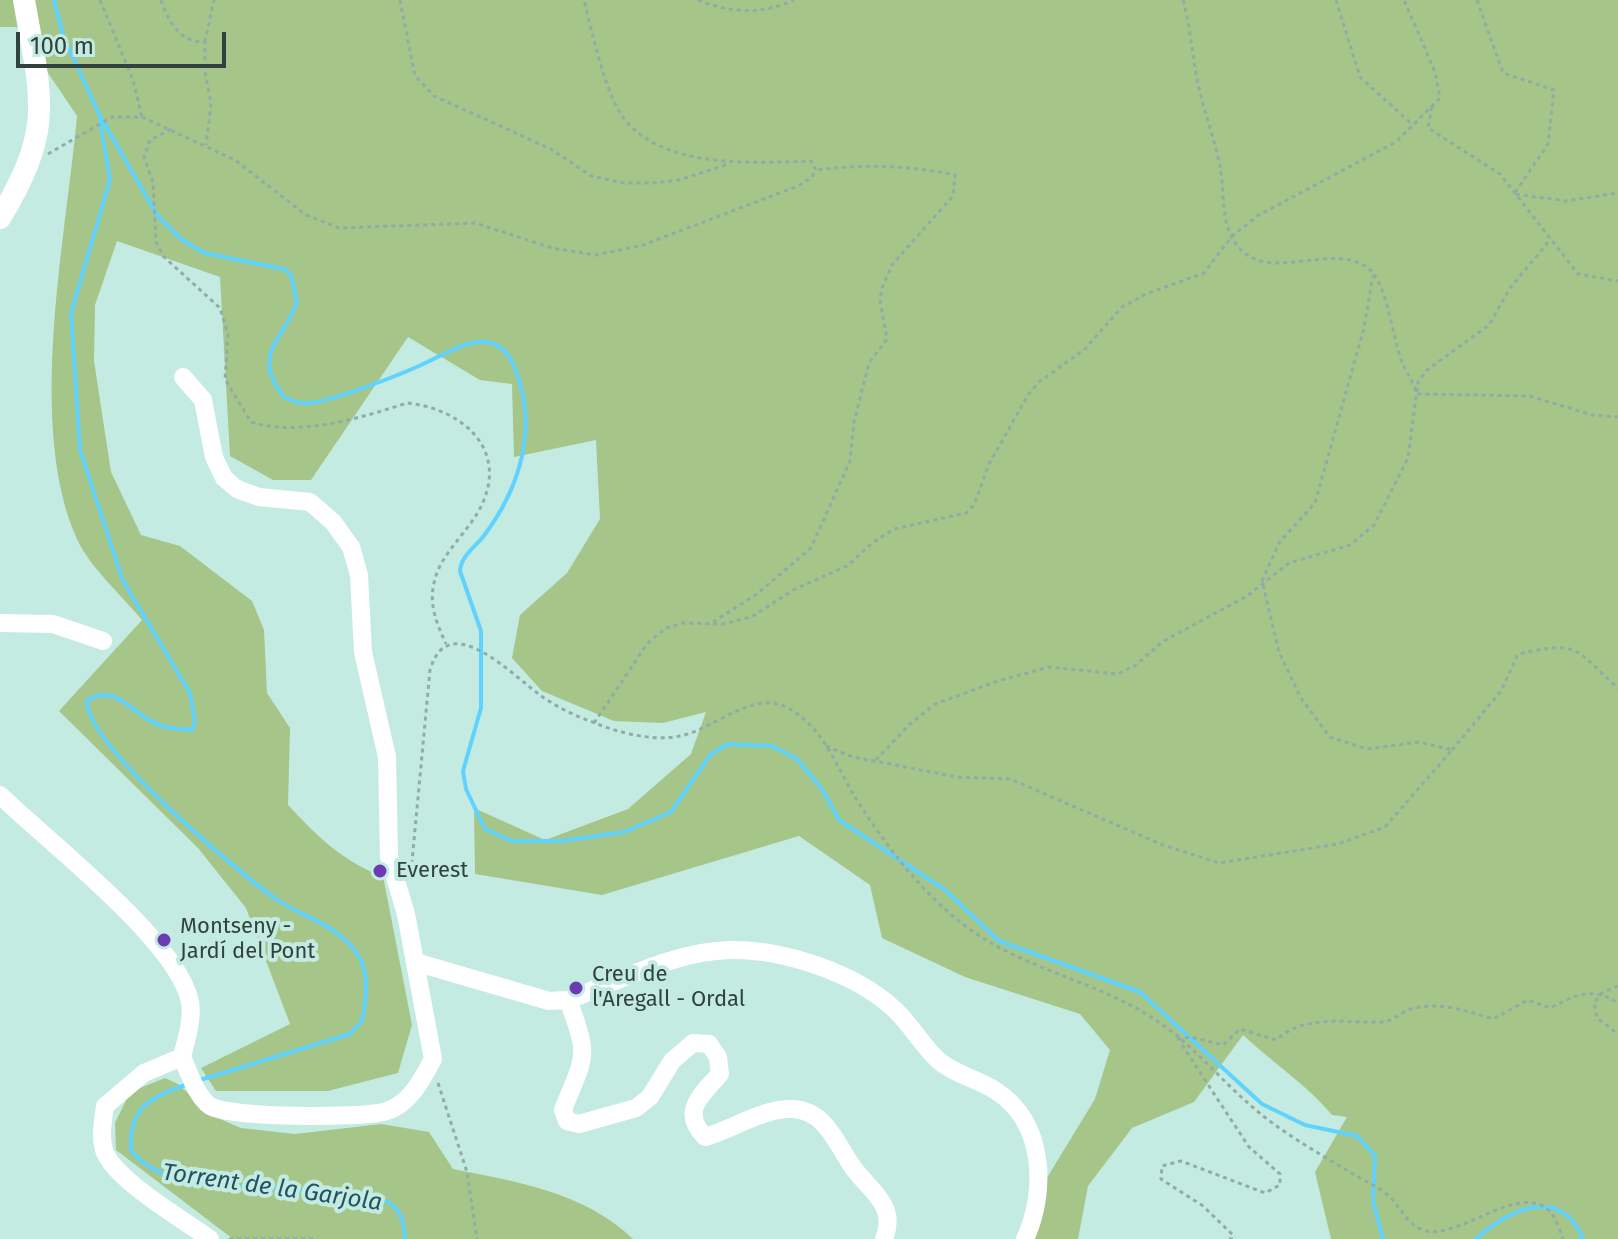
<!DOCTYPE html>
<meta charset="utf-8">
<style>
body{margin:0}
#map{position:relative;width:1618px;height:1239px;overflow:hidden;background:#c4ebe1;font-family:"Fira Sans",sans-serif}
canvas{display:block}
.scale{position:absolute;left:16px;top:32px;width:210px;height:36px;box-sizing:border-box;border:4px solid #31413d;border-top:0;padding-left:10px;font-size:24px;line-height:28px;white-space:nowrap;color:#31413d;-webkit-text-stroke:6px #c4ebe1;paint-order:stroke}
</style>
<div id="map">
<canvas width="1618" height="1239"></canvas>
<div class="scale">100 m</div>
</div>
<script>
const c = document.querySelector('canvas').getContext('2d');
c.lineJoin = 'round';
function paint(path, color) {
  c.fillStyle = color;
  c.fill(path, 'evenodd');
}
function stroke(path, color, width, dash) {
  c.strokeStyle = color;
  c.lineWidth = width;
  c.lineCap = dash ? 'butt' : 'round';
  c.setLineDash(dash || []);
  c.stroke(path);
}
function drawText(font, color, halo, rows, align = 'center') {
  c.font = font + ' "Fira Sans",sans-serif';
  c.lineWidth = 8;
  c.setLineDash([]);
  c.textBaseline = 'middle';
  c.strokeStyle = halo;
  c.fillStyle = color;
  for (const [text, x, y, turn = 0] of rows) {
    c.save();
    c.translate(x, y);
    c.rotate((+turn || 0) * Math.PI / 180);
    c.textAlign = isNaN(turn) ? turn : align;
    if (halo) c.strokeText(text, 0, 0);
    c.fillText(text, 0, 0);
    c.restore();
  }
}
const green = new Path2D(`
 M 0,0 L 1618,0 L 1618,1239 L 1331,1239 L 1315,1172 L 1347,1117 L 1332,1115 C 1306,1084 1273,1063 1243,1035 L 1194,1102 L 1132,1128 L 1088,1186 L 1078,1239 L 1035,1239 L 1034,1199 L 1095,1099 L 1110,1050 L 1080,1014 L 965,977 L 882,938 L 870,885 L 799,836 L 602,895 L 475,874 L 474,808 L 545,840 L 628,809 L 691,754 L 706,712 L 663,723 L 614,721 L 542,691 L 512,658 L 520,615 L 567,573 L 600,519 L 596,440 L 514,457 L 512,384 L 480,380 L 408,337 L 311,480 L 273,480 L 230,456 L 220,277 L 117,241 L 95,305 L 94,361 L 111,472 L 141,535 L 180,546 L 252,601 L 264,630 L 267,693 L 290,728 L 288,805 C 316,835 344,863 383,876 L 412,1025 L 398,1073 L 328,1091 L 216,1091 L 201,1068 L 290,1024 L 246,908 L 198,848 L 59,711 L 142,620 C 124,598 88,565 77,539 C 26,425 66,239 77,116 L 17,27 L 0,27 Z
 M 165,1078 L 178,1084 L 213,1116 L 241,1128 L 295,1134 L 381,1124 L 429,1132 L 453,1169 C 518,1182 584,1192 633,1239 L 233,1239 L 116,1150 L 115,1123 L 130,1092 Z`);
const stream = new Path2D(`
 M 54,0 L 63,35 L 99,114 L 157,215 L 181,239 L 204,253 L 284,269 L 291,275 L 297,301 C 286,339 248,353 285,398 C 293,401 300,404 308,403 C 327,403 399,375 419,366 C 449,353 493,320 513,364 C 540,424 521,487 483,537 C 474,548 461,556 460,571 L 481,631 L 481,708 L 463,771 L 466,789 L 485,829 L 512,841 L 561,841 L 624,832 L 671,812 L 710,755 L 727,744 L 772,746 L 797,759 L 822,789 L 839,820 L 945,890 L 999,941 L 1140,992 L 1262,1104 L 1305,1125 L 1357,1136 L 1375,1156 L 1373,1201 L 1383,1239
 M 100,120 L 110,180 L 71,313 L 80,450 L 123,581 L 190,693 L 195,721 L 192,730 C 178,729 161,728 149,720 C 128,708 115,685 87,700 C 84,743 236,870 273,897 C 302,918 337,923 358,955 C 370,973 366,1001 362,1021 L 350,1034 L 200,1080
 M 188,1084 C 152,1097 128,1106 131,1150 C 159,1189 238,1187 282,1188 C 303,1188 323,1195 344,1196 C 358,1197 380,1196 392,1205 C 403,1213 404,1227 405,1239
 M 1476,1239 C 1508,1209 1561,1185 1583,1239`);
const path = new Path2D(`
 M 100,0 L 133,80 L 142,117
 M 161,0 C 168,21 180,43 205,42 L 205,72 L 211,103 L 206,145
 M 400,0 L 415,76 L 434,96 L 551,149 L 591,176 L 624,183 L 652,183 L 679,180 L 729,164
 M 698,0 C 731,13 761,15 794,0
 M 1183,0 C 1191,28 1192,56 1198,84 C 1204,112 1215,139 1220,167 C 1225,192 1220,222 1236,244 C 1267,287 1333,239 1369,269 C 1387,284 1393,337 1401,360 C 1406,372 1413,382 1417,394 L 1529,396 L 1593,415 L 1618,417
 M 1336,0 L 1360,77 L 1413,125
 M 1477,0 L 1503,73 L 1554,90 L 1548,144 L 1514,194 L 1566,201 L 1618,193
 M 205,42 L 214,0
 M 1432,107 L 1428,128 L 1500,174 L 1578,274 L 1618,281
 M 171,129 L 150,140 L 144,157 L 153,182 L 156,242 L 164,257 L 220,308 L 228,334 L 225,379 L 251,422 C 300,437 360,418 407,403 C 465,409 512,453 478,512 C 465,535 442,553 435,579 C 428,603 436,622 446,644
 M 48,154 L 112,117 L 142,117 L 235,160 L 306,215 L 339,228 L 475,223 L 552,248 L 596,255 L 643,245 L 798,186 L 812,177 L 816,170 L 811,161 C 751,163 655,170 619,111 C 603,83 592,32 584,0
 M 713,622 L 757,594 L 811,548 L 850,461 L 854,422 L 869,363 L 887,339 L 880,300 L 882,288 L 892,265 L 953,196 L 955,175 C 907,165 864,164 816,170
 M 594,723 L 647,644 L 666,628 L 683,623 L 724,624 L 751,617 L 795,589 L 847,566 L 872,543 L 894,529 L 966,513 L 974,505 L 989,464 L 1028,395 L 1039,382 L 1085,349 L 1122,307 L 1146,294 L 1204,273 L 1232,236 L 1259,215 L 1396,142 L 1440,98 L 1435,72 L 1404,0
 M 826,746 L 853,757 L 957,777 L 1010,779 L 1163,845 L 1219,863 L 1338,844 L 1385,827 L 1452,750 L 1419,742 L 1367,749 L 1330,737 L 1301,698 L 1279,652 L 1262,581 L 1279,543 L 1315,503 L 1364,328 L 1373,275
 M 1452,750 L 1501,691 L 1518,654 C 1581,640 1574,649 1618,688
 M 876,760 L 909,725 L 935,704 L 998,681 L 1049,667 L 1118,674 L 1136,665 L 1162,642 L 1247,596 L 1289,563 L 1350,545 L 1374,525 L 1408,458 L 1418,382 L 1427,370 L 1489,325 L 1510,288 L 1550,240
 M 411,872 L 430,670 C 448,607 512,675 540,695 C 555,706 573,715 590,721 C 616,732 652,742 680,736 C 712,730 753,690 786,707 C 824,726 837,769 858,802 C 887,847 921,892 964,925 C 1021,969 1095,980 1154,1019 C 1189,1041 1218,1077 1249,1104 C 1280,1132 1320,1154 1355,1175 C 1366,1182 1382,1188 1391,1198 C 1403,1211 1407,1225 1426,1231 C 1460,1239 1523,1179 1551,1213 C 1557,1220 1560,1231 1563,1239
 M 1618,986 L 1602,993 L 1594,1003 L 1597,1018 L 1618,1034
 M 1177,1039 L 1191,1037 L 1223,1045 L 1240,1029 L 1276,1040 C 1305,1014 1344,1023 1381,1022 C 1394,1022 1403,1010 1414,1008 C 1442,1002 1467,1011 1493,1019 L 1528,1000 L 1550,1008 C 1576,995 1592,986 1618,1003
 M 1182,1045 L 1249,1147 L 1280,1174 L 1280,1185 L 1265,1193 L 1181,1161 L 1162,1166 L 1161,1179 L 1203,1206 L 1235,1237
 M 438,1083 L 467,1172 L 477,1239
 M 229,1239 L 313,1239
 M 1229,1239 L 1236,1239`);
const minor = new Path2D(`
 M 0,623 L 53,624 L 103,641
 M 0,795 C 48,842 178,941 190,1002 C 193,1020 186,1040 182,1057
 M 415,962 L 549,1001 L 568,1000 C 619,981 675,951 730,950 C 783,949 855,973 893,1008 C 910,1023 921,1044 937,1059 C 953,1074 978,1079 996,1091 C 1045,1122 1047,1192 1025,1239
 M 568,1000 C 590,1059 585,1054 563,1110 L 567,1121 L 579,1124 L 636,1108 L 650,1097 L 672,1061 L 693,1043 L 709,1044 L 718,1057 L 720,1074 C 701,1095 680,1112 705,1137 C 734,1129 762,1108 793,1109 C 826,1111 836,1143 852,1166 C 869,1191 898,1204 884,1239
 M 182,1057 C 189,1072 196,1096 210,1106 C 230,1118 358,1118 383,1112 C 408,1107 422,1080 433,1059 L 406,914 L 389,857 L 387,757 L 363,652 L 359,575 L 351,547 L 333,522 L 310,502 L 259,497 L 237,489 L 224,478 L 214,457 L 203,400 L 183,377
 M 182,1057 L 144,1073 L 105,1106 C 103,1120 100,1136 104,1150 C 113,1179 184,1220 210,1239`);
const tertiary = new Path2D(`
 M 0,218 C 55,127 41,99 24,0`);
const markers = [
 [380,871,8,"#6b3bb2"],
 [164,940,8,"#6b3bb2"],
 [576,988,8,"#6b3bb2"]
];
const poiNames = [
 ["Everest",396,871],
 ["Montseny -",180,927],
 ["Jardí del Pont",180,952],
 ["Creu de",592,975],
 ["l'Aregall - Ordal",592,1000]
];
const waterNames = [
 ["Torrent de la Garjola",272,1188,8]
];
paint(green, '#a5c589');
stroke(stream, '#60d2fe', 4);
stroke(path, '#8fada6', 3, [4, 4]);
stroke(minor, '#fff', 18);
stroke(tertiary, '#fff', 22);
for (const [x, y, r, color] of markers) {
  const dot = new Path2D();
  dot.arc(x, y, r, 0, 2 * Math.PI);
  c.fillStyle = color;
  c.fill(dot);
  stroke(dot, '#c4ebe1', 3);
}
drawText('22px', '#31413d', '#c4ebe1', poiNames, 'left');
drawText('italic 24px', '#215163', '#c4ebe1', waterNames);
</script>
